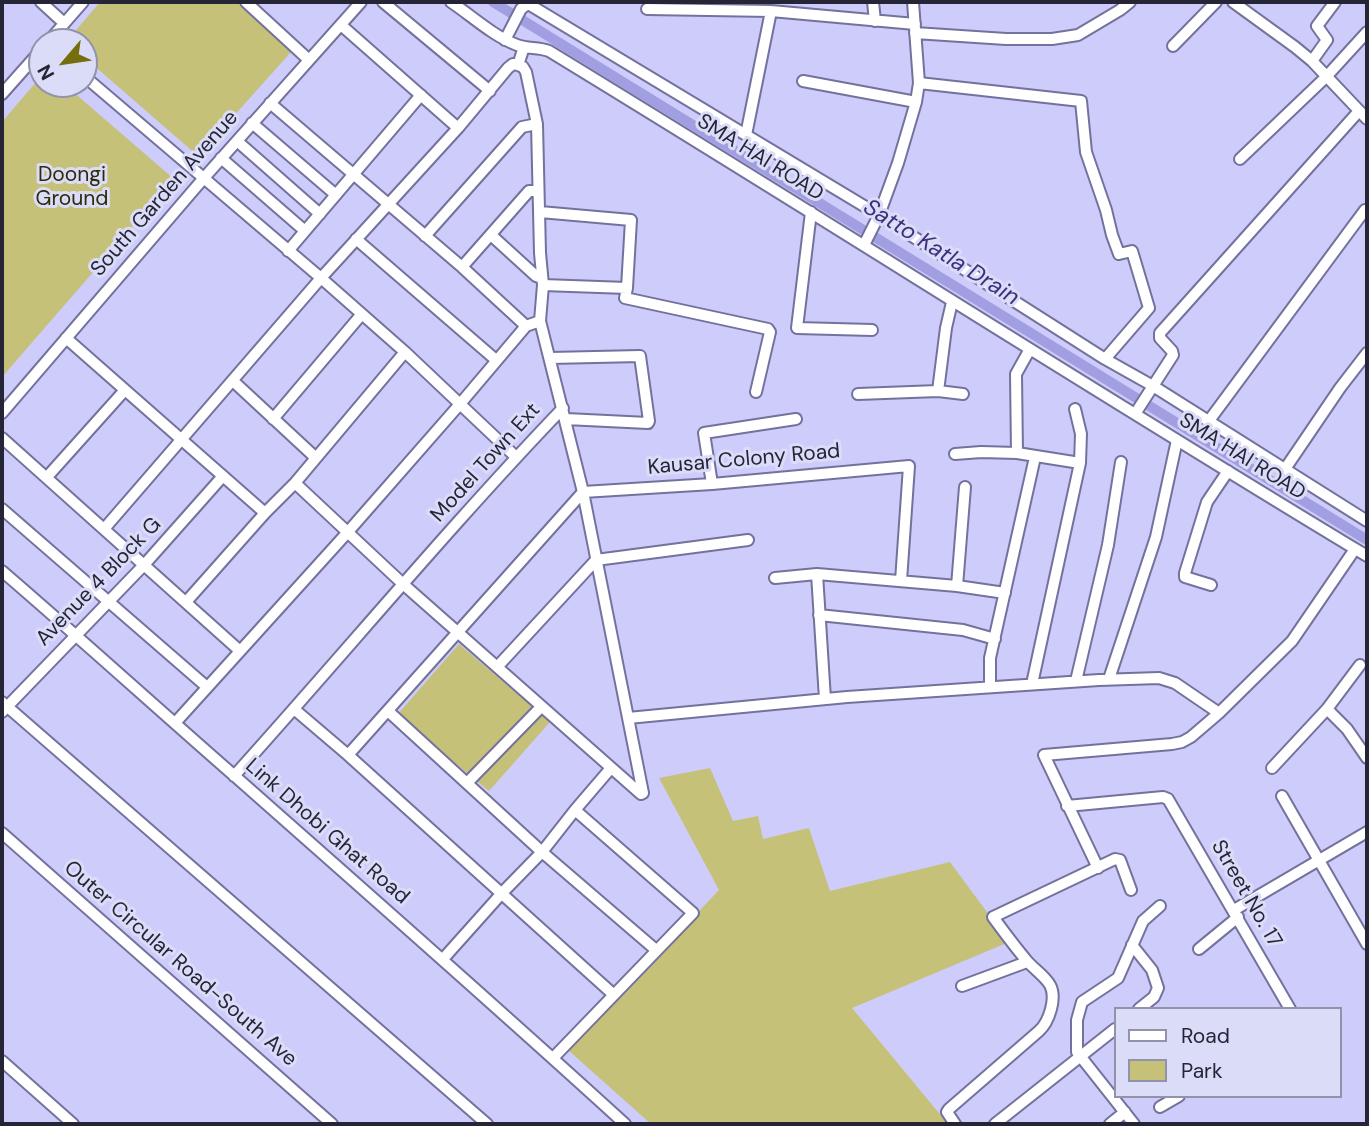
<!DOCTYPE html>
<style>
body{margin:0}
#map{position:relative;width:1369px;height:1126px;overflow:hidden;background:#cdccfb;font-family:"DM Sans",sans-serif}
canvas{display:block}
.frame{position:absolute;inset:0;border:4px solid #252537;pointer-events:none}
.legend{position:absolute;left:1114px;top:1007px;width:228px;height:91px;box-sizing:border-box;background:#dbdcf8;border:2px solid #9293ab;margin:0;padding:9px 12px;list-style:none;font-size:21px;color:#252537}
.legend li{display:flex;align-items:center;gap:14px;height:35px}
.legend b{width:35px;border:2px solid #9293ab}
.north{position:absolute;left:28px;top:28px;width:70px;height:70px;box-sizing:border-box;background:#dbdcf8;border:2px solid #9293ab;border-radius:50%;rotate:241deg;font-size:19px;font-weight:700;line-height:28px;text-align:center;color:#252537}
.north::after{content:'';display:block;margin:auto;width:24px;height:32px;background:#756e0d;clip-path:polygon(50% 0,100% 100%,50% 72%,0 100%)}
</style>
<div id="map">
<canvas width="1369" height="1126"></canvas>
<div class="frame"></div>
<ul class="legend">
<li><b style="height:9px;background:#fff"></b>Road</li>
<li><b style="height:19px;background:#c5c178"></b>Park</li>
</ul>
<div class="north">N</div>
</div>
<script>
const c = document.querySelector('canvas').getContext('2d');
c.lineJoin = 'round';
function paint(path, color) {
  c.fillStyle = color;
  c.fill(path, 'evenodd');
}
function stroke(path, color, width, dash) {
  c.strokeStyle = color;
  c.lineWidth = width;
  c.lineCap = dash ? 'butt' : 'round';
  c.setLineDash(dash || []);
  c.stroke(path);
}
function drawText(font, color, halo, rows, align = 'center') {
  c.font = font + ' "DM Sans",sans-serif';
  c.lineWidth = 6;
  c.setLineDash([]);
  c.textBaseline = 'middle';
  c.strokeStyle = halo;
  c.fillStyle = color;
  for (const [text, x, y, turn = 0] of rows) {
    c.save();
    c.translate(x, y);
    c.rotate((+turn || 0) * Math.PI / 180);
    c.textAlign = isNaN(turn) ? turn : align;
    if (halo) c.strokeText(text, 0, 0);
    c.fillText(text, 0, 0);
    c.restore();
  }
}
const green = new Path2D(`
 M 100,2 L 236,2 L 291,52 L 198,156 L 84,57 L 84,42 L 66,42 Z
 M 42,75 L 42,84 L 64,84 L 174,179 L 2,377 L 2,122 Z
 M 459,644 L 550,722 L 489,791 L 397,715 Z
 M 710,768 L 733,821 L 758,816 L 763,839 L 809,828 L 830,891 L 950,862 L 1009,942 L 852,1008 L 948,1124 L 651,1124 L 568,1050 L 719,890 L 659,778 Z`);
const canal = new Path2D(`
 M 493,2 L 1367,540`);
const minor = new Path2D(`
 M 41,2 L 64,23
 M 246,2 L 309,60
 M 383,2 L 490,91
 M 451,2 C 472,16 493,36 517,45 C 527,49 538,47 549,51 C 823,218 1093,391 1367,556
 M 525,2 L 879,215 L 1105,359 L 1153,386 L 1367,521
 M 873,2 L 875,21
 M 1233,2 L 1295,47 L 1312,61 L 1367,119
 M 647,9 L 771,11 L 915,24
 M 341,25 L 458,128
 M 915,33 L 1006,39 L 1052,39 L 1078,35 L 1120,10 L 1130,2
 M 505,40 L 521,9 L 530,2
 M 48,42 L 83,2
 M 1173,46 L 1216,2
 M 1312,61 L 1327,40 L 1317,26 L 1335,2
 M 518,65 L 523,67 L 526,72 L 537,124 L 540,253 L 543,285 L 540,321 L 583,492 L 643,793
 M 84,76 L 321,278 L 405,352 L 516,457
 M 803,81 L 916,102
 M 919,83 L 1081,101 L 1086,152 L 1106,210 L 1112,235 L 1119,254 L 1132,251 L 1149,308 L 1105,359
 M 2,94 L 42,49
 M 270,103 L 462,267 L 526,326
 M 252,123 L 336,195
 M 746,135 L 771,11
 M 237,141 L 320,214
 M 221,158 L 305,231
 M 1240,159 L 1326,77 L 1367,32
 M 540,212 L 631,220 L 627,288
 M 811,212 L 797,328 L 872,330
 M 491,235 L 536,276 L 542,278
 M 425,236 L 522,127 L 537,124
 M 356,239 L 496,360
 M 864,245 L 879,215 L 898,163 L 916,102 L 919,83 L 913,2
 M 288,251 L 421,95
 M 462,267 L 529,191 L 538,191
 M 543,285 L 627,288 L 625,298 L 768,329 L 770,332 L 756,392
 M 66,338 L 265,513
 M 550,358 L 640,356 L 649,421 L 648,423 L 566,419
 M 233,381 L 316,458
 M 938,391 L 946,328 L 952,302
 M 858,394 L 938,391 L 963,394
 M 2,413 L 203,179 L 361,2
 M 1135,414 L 1173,355 L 1172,351 L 1160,338 L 1160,333 L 1359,111
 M 273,419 L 361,315
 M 1208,422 L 1365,210
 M 2,438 L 240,651
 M 1017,453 L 1016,374 L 1030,349
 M 955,454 L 981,452 L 1017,453 L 1080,463
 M 1285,469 L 1340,388 L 1367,353
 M 47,477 L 125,390
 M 295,483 L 403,584 L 641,794 L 643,793
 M 712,484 L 704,433 L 796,419
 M 2,509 L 207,687
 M 104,529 L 321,278 L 458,128 L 508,68 L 513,64 L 518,65 L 524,47
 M 2,571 C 81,639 158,709 237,778 C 367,893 497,1007 625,1124
 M 817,574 L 825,699
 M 775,578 L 817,574 L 957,586 L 1005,593
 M 1211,585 L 1185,577 L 1185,573 L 1207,502 L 1228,471
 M 957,586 L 965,487
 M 186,602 L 265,513 L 295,483 L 405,352
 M 819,615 L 963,630 L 995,639
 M 498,666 L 596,560 L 748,540
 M 1109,679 L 1156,537 L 1177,440
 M 1076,681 L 1108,545 L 1121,462
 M 1032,684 L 1080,463 L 1081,434 L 1075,409
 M 990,687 L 990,658 L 1035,457
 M 2,702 L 487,1124
 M 294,709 L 348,755 L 614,995
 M 1327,709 L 1347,729 L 1367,758
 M 388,711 L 542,852 L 656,950
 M 2,712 L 144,565 L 223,476
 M 628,718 L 847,697 L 1099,680 L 1159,678 L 1175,683 L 1219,713
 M 175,723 L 347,533 L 460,404 L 526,326 L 540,321
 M 348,755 L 583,492 L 712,484 L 909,466 L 901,581
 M 1272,768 L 1327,709 L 1360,665
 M 234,776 C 344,654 449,527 563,408
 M 467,783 L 541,707
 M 1282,796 L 1367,944
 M 1067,806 L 1163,797 L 1168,799 L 1290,1009
 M 2,833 L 332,1124
 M 1098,868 L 1044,755 L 1172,744 L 1182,742 L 1191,737 L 1219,713 L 1292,641 L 1355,549
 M 1234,910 L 1367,832
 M 1132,945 L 1152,970 L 1158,988 L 1154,997 L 1139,1009
 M 1199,949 L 1238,917
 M 443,959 L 502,893 L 542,852 L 575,810 L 611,768
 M 962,986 L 1027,962
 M 553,1058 L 693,913 L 575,810
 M 2,1061 L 73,1124
 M 1160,1107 L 1179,1096
 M 955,1124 L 947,1112 L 949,1109 L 1039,1031 C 1049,1022 1057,998 1050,985 C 1045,976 1034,969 1027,961 C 1015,947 1004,932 993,917 L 1115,859 L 1120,860 L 1131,890
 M 995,1124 L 1115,1029
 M 1110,1124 L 1125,1112
 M 1134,1124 L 1077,1052 L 1077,1020 L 1082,1002 L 1118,978 L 1143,921 L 1160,906`);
const streetNames = [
 ["SMA HAI ROAD",760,158,32],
 ["South Garden Avenue",165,194,-49],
 ["SMA HAI ROAD",1242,457,32],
 ["Kausar Colony Road",744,460,-5],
 ["Model Town Ext",486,463,-48],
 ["Avenue 4 Block G",99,582,-46],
 ["Link Dhobi Ghat Road",327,832,41],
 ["Street No. 17",1246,894,60],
 ["Outer Circular Road-South Ave",180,964,41]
];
const parkNames = [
 ["Doongi",72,175],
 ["Ground",72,199]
];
const waterNames = [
 ["Satto Katla Drain",941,253,32]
];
paint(green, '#c5c178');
stroke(canal, '#a19fe1', 10);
stroke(minor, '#73729d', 14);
stroke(minor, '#fff', 10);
drawText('21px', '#252537', '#dbdcf8', streetNames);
drawText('21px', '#2e2b0a', '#dbdcf8', parkNames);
drawText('italic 23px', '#3d317f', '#dbdcf8', waterNames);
</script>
